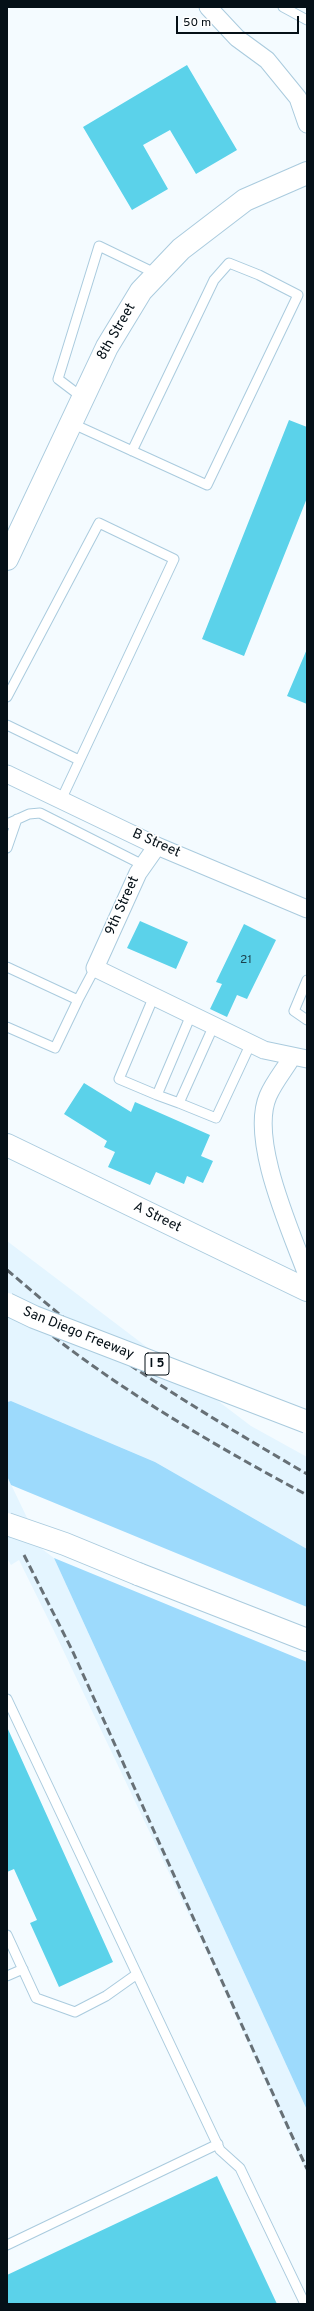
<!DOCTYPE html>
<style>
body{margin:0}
#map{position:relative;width:314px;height:2311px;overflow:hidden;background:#f4fbff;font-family:Overpass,sans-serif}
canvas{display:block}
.frame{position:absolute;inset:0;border:8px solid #051017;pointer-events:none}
.scale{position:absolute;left:176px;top:16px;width:123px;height:18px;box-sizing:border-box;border:2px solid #051017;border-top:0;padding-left:5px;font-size:12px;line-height:14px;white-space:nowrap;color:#051017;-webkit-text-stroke:3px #fff;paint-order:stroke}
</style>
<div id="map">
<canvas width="314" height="2311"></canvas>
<div class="frame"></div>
<div class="scale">50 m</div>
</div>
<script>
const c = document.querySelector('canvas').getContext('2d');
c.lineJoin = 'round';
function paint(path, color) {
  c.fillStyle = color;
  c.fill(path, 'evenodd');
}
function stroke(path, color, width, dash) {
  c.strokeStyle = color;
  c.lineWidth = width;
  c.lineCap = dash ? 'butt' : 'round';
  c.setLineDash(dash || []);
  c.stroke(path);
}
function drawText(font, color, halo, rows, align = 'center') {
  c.font = font + ' Overpass,sans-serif';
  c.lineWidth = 3.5;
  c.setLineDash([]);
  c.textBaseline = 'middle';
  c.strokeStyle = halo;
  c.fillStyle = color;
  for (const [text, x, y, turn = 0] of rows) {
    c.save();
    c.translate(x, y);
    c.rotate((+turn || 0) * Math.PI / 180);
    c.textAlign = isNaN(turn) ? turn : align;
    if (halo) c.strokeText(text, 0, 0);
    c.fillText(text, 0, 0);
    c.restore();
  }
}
const built = new Path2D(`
 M 7,1241 L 251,1426 L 307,1457 L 307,1549 L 155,1462 L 11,1401 L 7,1402 Z
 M 7,1476 L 42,1549 L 54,1558 L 307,2110 L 307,2174 L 209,1957 L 54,1631 L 19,1560 L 11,1565 L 7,1558 Z`);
const green = new Path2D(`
 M 11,1401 L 155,1462 L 307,1549 L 307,1607 L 11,1485 L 7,1476 L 7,1402 Z
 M 54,1558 L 307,1662 L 307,2110 Z`);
const building = new Path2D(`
 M 187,65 L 237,150 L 196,174 L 170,130 L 143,145 L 168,189 L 132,210 L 83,127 Z
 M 289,420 L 307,427 L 307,498 L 244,656 L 202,639 Z
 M 307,649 L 307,704 L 287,696 Z
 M 140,921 L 188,942 L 176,969 L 127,948 Z
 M 244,924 L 276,940 L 247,999 L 237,995 L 227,1017 L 210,1009 L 222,984 L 216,982 Z
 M 84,1083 L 131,1112 L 135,1102 L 210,1135 L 201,1156 L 213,1161 L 203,1183 L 187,1176 L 184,1184 L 156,1172 L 150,1185 L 108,1167 L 115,1152 L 104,1147 L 107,1141 L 64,1114 Z
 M 7,1727 L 113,1962 L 59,1987 L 30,1923 L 37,1920 L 14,1869 L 7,1872 Z
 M 217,2176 L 277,2304 L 7,2304 L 7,2275 Z`);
const service = new Path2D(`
 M 283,7 L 307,20
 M 83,398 L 58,379 L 99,246 L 157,274
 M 71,423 L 207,485 L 298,295 L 259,275 L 229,263 L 214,280 L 132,451
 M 7,697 L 99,523 L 174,559 L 61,800
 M 7,725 L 79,760
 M 7,824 L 29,814 L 40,813 L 143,865
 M 7,848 L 17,819
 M 7,967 L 78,1000 L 55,1048 L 7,1027
 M 307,980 L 294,1011 L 307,1020
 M 154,996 L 119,1079 L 157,1095 L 191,1015
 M 78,1000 L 95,968
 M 214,1025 L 179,1103 L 216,1118 L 251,1043
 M 157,1095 L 179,1103
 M 7,1699 L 220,2150 L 240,2168 L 305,2304
 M 7,1935 L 36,1998 L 75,2012 L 106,1996 L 137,1974
 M 7,1976 L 23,1969
 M 7,2245 L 218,2144`);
const minor = new Path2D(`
 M 208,7 L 237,38 L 267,60 L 298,98 L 307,124
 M 7,774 L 157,846 L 307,909
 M 157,846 L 138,873 L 95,968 L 264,1050 L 307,1059
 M 292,1057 C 285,1069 274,1082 268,1096 C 249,1140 291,1231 307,1275`);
const tertiary = new Path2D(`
 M 7,559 L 107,347 L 141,291 L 181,249 L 245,200 L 307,173`);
const secondary = new Path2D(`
 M 7,1145 L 307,1290`);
const motorway = new Path2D(`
 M 138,1574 L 307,1640`);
const rail = new Path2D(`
 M 7,1270 C 30,1289 53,1310 77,1328 C 150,1381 228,1428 307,1474
 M 7,1298 C 26,1313 44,1330 63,1344 C 140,1402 223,1450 307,1495
 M 24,1555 L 72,1650 L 307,2169`);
const motorwayBridge = new Path2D(`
 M 7,1304 L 34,1317 L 307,1422
 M 7,1524 L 65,1544 L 138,1574`);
const numberNames = [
 ["21",246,961]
];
const shields = [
 [157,1364,24]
];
const shieldNames = [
 ["I 5",157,1364]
];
const streetNames = [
 ["8th Street",117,332,-60],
 ["B Street",156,844,24],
 ["9th Street",123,906,-66],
 ["A Street",157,1218,26],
 ["San Diego Freeway",78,1334,22]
];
paint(built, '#e4f5ff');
paint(green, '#9ddafc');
paint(building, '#5bd2ea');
stroke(service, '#aacbde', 11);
stroke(minor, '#aacbde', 19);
stroke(tertiary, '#aacbde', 24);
stroke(secondary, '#aacbde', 24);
stroke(motorway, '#aacbde', 24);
stroke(service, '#fff', 9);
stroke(minor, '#fff', 17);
stroke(tertiary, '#fff', 22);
stroke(secondary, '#fff', 22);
stroke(motorway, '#fff', 22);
stroke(rail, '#677076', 3, [8, 4]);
stroke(motorwayBridge, '#aacbde', 24, []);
stroke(motorwayBridge, '#fff', 22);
drawText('12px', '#1a404c', null, numberNames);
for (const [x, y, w] of shields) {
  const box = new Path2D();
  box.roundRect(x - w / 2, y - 11, w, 22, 3);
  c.fillStyle = '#fff';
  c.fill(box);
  stroke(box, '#051017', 1);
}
drawText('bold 13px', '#051017', null, shieldNames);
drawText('14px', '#051017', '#fff', streetNames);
</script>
